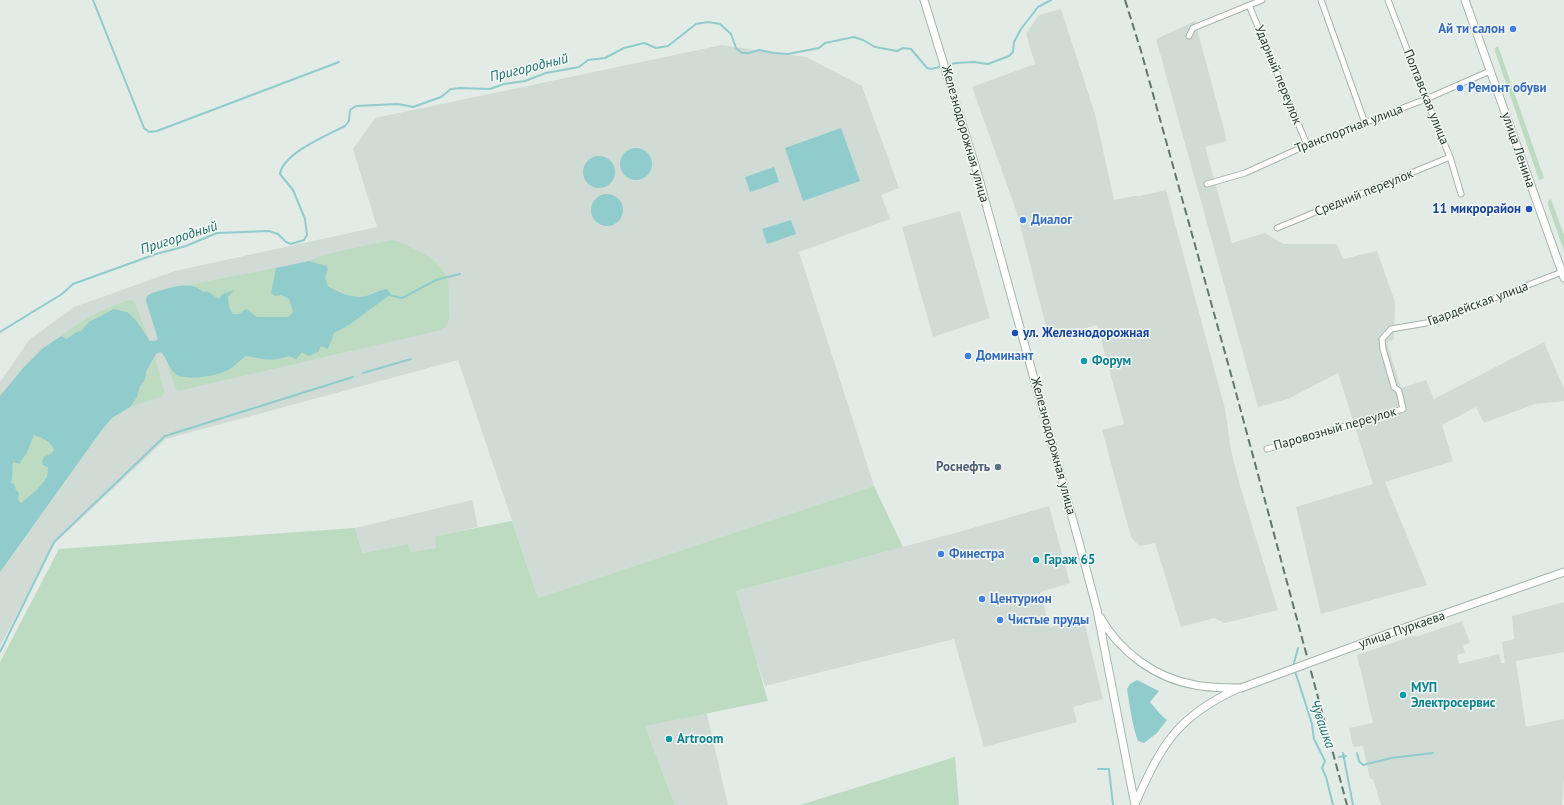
<!DOCTYPE html>
<meta charset="utf-8">
<style>
body{margin:0}
canvas{display:block;background:#e3ebe6}
</style>
<canvas width="1564" height="805"></canvas>
<script>
const c = document.querySelector('canvas').getContext('2d');
c.lineJoin = 'round';
function paint(path, color) {
  c.fillStyle = color;
  c.fill(path, 'evenodd');
}
function stroke(path, color, width, dash) {
  c.strokeStyle = color;
  c.lineWidth = width;
  c.lineCap = dash ? 'butt' : 'round';
  c.setLineDash(dash || []);
  c.stroke(path);
}
function drawText(font, color, halo, rows, align = 'center') {
  c.font = font + ' "PT Sans",sans-serif';
  c.lineWidth = 3;
  c.setLineDash([]);
  c.textBaseline = 'middle';
  c.strokeStyle = halo;
  c.fillStyle = color;
  for (const [text, x, y, turn = 0] of rows) {
    c.save();
    c.translate(x, y);
    c.rotate((+turn || 0) * Math.PI / 180);
    c.textAlign = isNaN(turn) ? turn : align;
    if (halo) c.strokeText(text, 0, 0);
    c.fillText(text, 0, 0);
    c.restore();
  }
}
const built = new Path2D(`
 M 1061,9 L 1095,114 L 1114,200 L 1134,196 L 1140,196 L 1166,190 L 1225,409 L 1231,450 L 1240,486 L 1278,610 L 1225,623 L 1214,618 L 1181,627 L 1155,543 L 1139,546 L 1131,537 L 1102,430 L 1124,424 L 1097,325 L 1049,338 L 1017,213 L 972,87 L 1035,64 L 1026,34 L 1039,15 Z
 M 1195,21 L 1227,141 L 1205,147 L 1232,243 L 1265,233 L 1283,244 L 1337,244 L 1343,259 L 1377,251 L 1395,302 L 1394,339 L 1387,343 L 1401,388 L 1426,380 L 1434,399 L 1544,342 L 1564,389 L 1564,401 L 1535,404 L 1484,423 L 1476,407 L 1442,425 L 1453,461 L 1385,482 L 1427,585 L 1321,614 L 1296,507 L 1373,484 L 1338,373 L 1288,399 L 1258,407 L 1156,39 Z
 M 722,45 L 806,57 L 862,86 L 899,188 L 881,195 L 890,219 L 799,252 L 874,486 L 538,598 L 458,360 L 166,439 L 55,543 L 0,646 L 0,382 L 29,340 L 74,307 L 175,271 L 377,227 L 353,149 L 375,118 Z
 M 960,211 L 990,318 L 933,337 L 902,227 Z
 M 472,500 L 478,527 L 435,536 L 437,548 L 411,552 L 408,544 L 362,553 L 355,528 Z
 M 1049,506 L 1070,583 L 1040,592 L 1050,627 L 1083,617 L 1103,699 L 1073,707 L 1077,722 L 984,747 L 954,639 L 765,686 L 749,640 L 736,591 L 959,532 Z
 M 1564,602 L 1564,652 L 1516,661 L 1526,727 L 1564,719 L 1564,778 L 1562,805 L 1381,805 L 1373,779 L 1370,779 L 1363,746 L 1353,747 L 1349,728 L 1373,723 L 1357,655 L 1415,635 L 1416,637 L 1462,621 L 1470,643 L 1463,645 L 1465,653 L 1457,655 L 1459,664 L 1499,654 L 1501,663 L 1505,663 L 1502,642 L 1514,639 L 1512,616 Z
 M 706,710 L 728,805 L 675,805 L 645,726 Z`);
const green = new Path2D(`
 M 1498,46 L 1544,178 L 1539,180 L 1495,51 L 1495,48 Z
 M 1551,199 L 1564,235 L 1564,251 L 1548,205 L 1548,201 Z
 M 391,240 L 397,241 C 413,249 436,256 445,274 C 450,283 449,298 449,308 C 450,318 450,324 441,330 L 178,391 L 176,389 L 167,365 L 178,375 L 188,379 L 206,376 L 225,371 L 246,356 L 257,359 L 281,359 L 321,346 L 328,349 L 333,333 L 349,325 L 391,294 L 376,291 L 364,296 L 351,296 L 328,286 L 325,278 L 328,269 L 327,266 L 309,261 L 323,255 Z
 M 276,268 L 272,293 L 281,295 L 289,299 L 293,312 L 288,317 L 257,317 L 233,314 L 229,307 L 228,297 L 233,291 L 219,299 L 207,291 L 203,292 L 188,285 Z
 M 129,300 L 134,301 L 150,341 L 135,319 L 127,312 L 101,315 L 89,322 L 81,331 L 76,332 L 67,339 L 61,336 C 82,320 104,308 129,300 Z
 M 155,357 L 164,391 L 163,396 L 130,407 C 142,391 145,373 155,357 Z
 M 34,435 C 43,438 50,441 54,450 L 52,453 L 48,454 L 47,477 L 37,490 L 21,503 L 18,500 L 14,484 L 11,483 L 13,462 C 30,454 25,450 34,435 Z
 M 874,486 L 903,547 L 736,591 L 768,701 L 645,726 L 675,805 L 0,805 L 0,662 L 59,549 L 355,528 L 362,553 L 408,544 L 411,552 L 436,548 L 435,536 L 512,521 L 538,598 Z
 M 955,757 L 959,805 L 800,805 Z`);
const water = new Path2D(`
 M 841,128 L 860,181 L 803,201 L 785,148 Z
 M620 164a16 16 0 1 1 32 0a16 16 0 1 1-32 0Z
 M583 172a16 16 0 1 1 32 0a16 16 0 1 1-32 0Z
 M 774,167 L 779,182 L 750,192 L 745,177 Z
 M591 210a16 16 0 1 1 32 0a16 16 0 1 1-32 0Z
 M 791,220 L 796,234 L 767,244 L 762,229 Z
 M 309,261 L 327,266 L 328,269 L 325,278 L 328,286 C 338,292 353,299 365,296 C 373,294 379,290 387,289 L 391,294 L 349,325 L 334,333 L 328,349 L 321,346 L 318,352 L 308,356 L 302,352 L 296,359 L 289,356 C 274,362 261,359 246,356 C 239,361 233,368 226,371 C 215,376 187,381 177,375 C 167,367 167,358 161,352 L 156,354 L 147,370 L 145,379 L 140,387 L 137,397 L 130,407 L 112,418 L 101,431 L 0,572 L 0,396 L 24,367 L 42,349 L 61,336 L 67,339 L 76,332 L 81,331 L 89,322 L 114,309 L 127,312 L 135,319 L 150,341 L 155,341 L 158,339 L 146,301 L 147,296 L 152,293 C 167,289 190,279 203,292 L 207,291 L 219,299 C 221,292 228,293 234,290 L 228,297 L 229,307 L 233,314 L 239,314 L 246,309 L 257,317 L 288,317 L 293,312 L 289,299 L 281,295 L 275,296 L 271,293 L 276,268 ZM 34,435 C 43,438 50,441 54,450 L 52,453 L 44,457 L 42,461 L 43,465 L 48,467 L 47,477 L 44,481 L 37,490 L 21,503 L 18,500 L 19,493 L 16,490 L 14,484 L 11,483 C 13,475 12,470 13,462 L 20,464 C 21,458 25,457 27,452 C 30,447 31,441 34,435 Z
 M 1137,680 L 1159,691 L 1150,702 L 1162,716 L 1167,720 L 1157,733 L 1144,743 L 1138,741 C 1132,725 1130,706 1127,689 L 1130,684 Z`);
const stream = new Path2D(`
 M 93,0 L 144,128 L 149,132 L 157,131 L 339,62
 M 389,295 L 402,298 L 436,280 L 460,274
 M 0,332 L 62,294 L 73,284 L 156,254 L 186,246 L 217,233 L 269,231 L 278,234 L 286,242 L 291,244 L 304,240 L 307,235 L 305,219 L 293,190 L 280,174 C 283,153 328,135 345,126 L 349,121 L 350,110 L 356,106 L 398,104 L 413,107 L 441,97 L 451,89 L 460,88 L 490,89 L 504,84 L 525,81 L 546,73 L 579,67 L 588,60 L 605,58 L 624,48 L 644,43 L 656,48 L 668,46 L 696,24 L 708,22 L 720,24 L 731,34 L 736,48 L 742,53 L 749,53 L 759,50 L 774,53 L 788,54 L 819,48 L 825,43 L 854,37 L 863,40 L 875,47 L 897,51 L 903,48 L 911,49 L 927,68 L 931,69 L 956,63 L 974,62 L 988,64 L 1009,56 L 1013,52 L 1014,42 L 1021,29 L 1038,7 L 1051,0
 M 363,373 L 411,359
 M 0,652 L 54,542 L 165,436 L 353,377
 M 1294,666 L 1294,663 L 1298,648
 M 1295,671 L 1312,724 L 1314,739 L 1325,761 L 1322,768 L 1326,777 L 1333,805
 M 1343,753 L 1353,805
 M 1357,753 L 1359,761 L 1363,765 L 1391,758 L 1433,753
 M 1339,757 L 1346,756
 M 1098,769 L 1109,769 L 1113,805`);
const street = new Path2D(`
 M 1321,0 L 1365,123
 M 1388,0 L 1426,99 L 1450,157 L 1461,194
 M 1249,5 L 1307,145
 M 1189,36 L 1193,28 L 1262,0
 M 1207,184 L 1245,173 L 1307,145 L 1426,99 L 1490,71
 M 1277,228 L 1450,157
 M 1267,449 L 1403,409 L 1399,391 L 1394,387 L 1383,349 L 1382,339 L 1391,329 L 1432,322 L 1562,272`);
const secondary = new Path2D(`
 M 924,0 L 978,175 L 1083,557 L 1097,610 L 1135,805
 M 1465,0 L 1564,278
 M 1100,617 C 1120,652 1155,678 1195,685 C 1210,688 1225,688 1241,688
 M 1401,629 L 1564,572
 M 1135,804 C 1161,746 1176,717 1237,689`);
const rail = new Path2D(`
 M 1125,0 L 1141,51 L 1232,378 L 1347,805`);
const secondaryBridge = new Path2D(`
 M 1241,688 L 1401,629`);
const markers = [
 [1513,29,4,"#3f7fe0"],
 [1460,88,4,"#3f7fe0"],
 [1529,209,4,"#1a4fb4"],
 [1023,220,4,"#3f7fe0"],
 [1015,333,4,"#1a4fb4"],
 [968,356,4,"#3f7fe0"],
 [1084,361,4,"#0f9aa8"],
 [998,467,4,"#5c6f8a"],
 [941,554,4,"#3f7fe0"],
 [1036,560,4,"#0f9aa8"],
 [982,599,4,"#3f7fe0"],
 [1000,620,4,"#3f7fe0"],
 [1403,695,4,"#0f9aa8"],
 [669,739,4,"#0f9aa8"]
];
const shopNames = [
 ["Ай ти салон",1505,29,"right"],
 ["Ремонт обуви",1468,88],
 ["Диалог",1031,220],
 ["Доминант",976,356],
 ["Финестра",949,554],
 ["Центурион",990,599],
 ["Чистые пруды",1008,620]
];
const streetNames = [
 ["Ударный переулок",1278,75,68],
 ["Полтавская улица",1426,97,68],
 ["Транспортная улица",1349,129,-21],
 ["Железнодорожная улица",965,134,74],
 ["улица Ленина",1518,150,71],
 ["Средний переулок",1364,193,-22],
 ["Гвардейская улица",1478,304,-20],
 ["Паровозный переулок",1335,429,-16],
 ["Железнодорожная улица",1053,446,75],
 ["улица Пуркаева",1402,630,-19]
];
const transitNames = [
 ["11 микрорайон",1521,209],
 ["ул. Железнодорожная",1023,333,"left"]
];
const cultureNames = [
 ["Форум",1092,361],
 ["Гараж 65",1044,560],
 ["МУП",1411,688],
 ["Электросервис",1411,703],
 ["Artroom",677,739]
];
const serviceNames = [
 ["Роснефть",990,467]
];
const waterNames = [
 ["Пригородный",529,68,-14],
 ["Пригородный",179,238,-18],
 ["Чувашка",1322,724,71]
];
paint(built, '#d1dbd5');
paint(green, '#bddbc0');
paint(water, '#8fcccb');
stroke(stream, '#8fcccb', 2);
stroke(street, '#a6b3ac', 7);
stroke(secondary, '#a2b6ac', 9);
stroke(street, '#fff', 5);
stroke(secondary, '#fff', 7);
stroke(rail, '#5f776c', 2, [8, 4]);
stroke(secondaryBridge, '#a2b6ac', 9, []);
stroke(secondaryBridge, '#fff', 7);
for (const [x, y, r, color] of markers) {
  const dot = new Path2D();
  dot.arc(x, y, r, 0, 2 * Math.PI);
  c.fillStyle = color;
  c.fill(dot);
  stroke(dot, '#f3f8f5', 1.5);
}
drawText('bold 13px', '#366cbe', '#f3f8f5', shopNames, 'left');
drawText('13px', '#243b31', '#f3f8f5', streetNames);
drawText('bold 13px', '#164399', '#f3f8f5', transitNames, 'right');
drawText('bold 13px', '#0d838f', '#f3f8f5', cultureNames, 'left');
drawText('bold 13px', '#4e5e75', '#f3f8f5', serviceNames, 'right');
drawText('italic 14px', '#237271', '#f3f8f5', waterNames);
</script>
